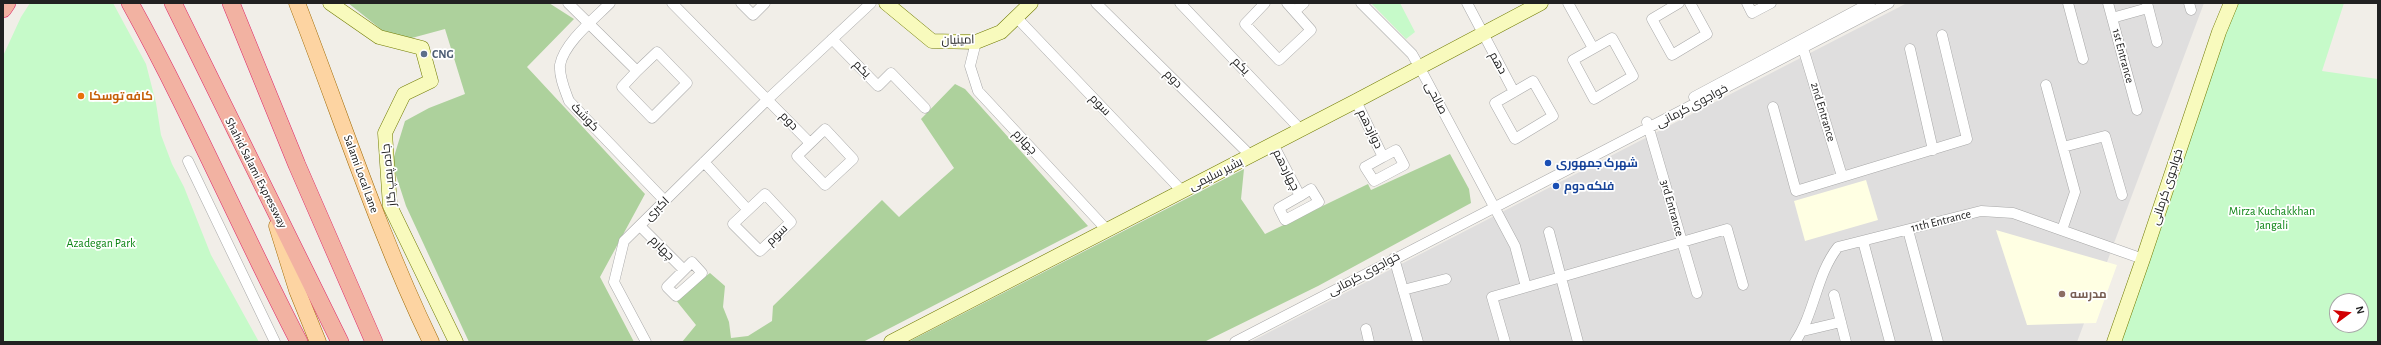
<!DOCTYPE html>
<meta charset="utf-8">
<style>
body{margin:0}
#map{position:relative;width:2381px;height:345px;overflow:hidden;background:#f1eee8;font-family:"Alegreya Sans",sans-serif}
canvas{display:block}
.frame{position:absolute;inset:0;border:4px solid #212121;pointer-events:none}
.north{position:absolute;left:2329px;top:293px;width:40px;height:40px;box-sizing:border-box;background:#fff;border:1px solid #a6a6a6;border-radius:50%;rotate:75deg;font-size:11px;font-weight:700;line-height:16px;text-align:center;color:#212121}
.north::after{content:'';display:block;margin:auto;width:14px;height:18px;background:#d20003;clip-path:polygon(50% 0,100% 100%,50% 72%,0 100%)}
</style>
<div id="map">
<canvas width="2381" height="345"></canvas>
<div class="frame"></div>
<div class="north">N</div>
</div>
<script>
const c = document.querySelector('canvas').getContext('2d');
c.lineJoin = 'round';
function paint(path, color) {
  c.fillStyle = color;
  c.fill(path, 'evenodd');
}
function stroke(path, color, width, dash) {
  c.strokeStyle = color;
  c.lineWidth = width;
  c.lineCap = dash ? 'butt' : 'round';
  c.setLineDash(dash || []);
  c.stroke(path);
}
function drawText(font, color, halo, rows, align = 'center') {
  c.font = font + ' "Alegreya Sans",Cairo,sans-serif';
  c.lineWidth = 3.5;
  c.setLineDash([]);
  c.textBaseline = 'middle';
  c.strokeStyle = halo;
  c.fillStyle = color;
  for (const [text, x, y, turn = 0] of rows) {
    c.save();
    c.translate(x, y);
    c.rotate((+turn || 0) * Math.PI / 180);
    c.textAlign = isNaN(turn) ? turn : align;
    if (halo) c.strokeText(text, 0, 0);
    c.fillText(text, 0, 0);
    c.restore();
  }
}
const residential = new Path2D(`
 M 1907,3 L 2204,3 L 2077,342 L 1250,342 Z`);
const education = new Path2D(`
 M 1866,180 L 1878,220 L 1805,241 L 1794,201 Z
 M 1996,230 L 2117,265 L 2096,323 L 2027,325 Z`);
const forest = new Path2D(`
 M 348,3 L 549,3 L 574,19 L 527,67 L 645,194 L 600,277 L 634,342 L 469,342 L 406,206 L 392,163 L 405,121 L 429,108 L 465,94 L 445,29 L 397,42 Z
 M 955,84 L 965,89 L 1088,226 L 863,342 L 682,342 L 696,325 L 675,299 L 710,273 L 725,286 L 723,307 L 729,322 L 731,338 L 748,336 L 772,321 L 773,306 L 882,200 L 899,217 L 954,168 L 921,119 Z
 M 1450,154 L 1469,189 L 1471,203 L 1318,286 L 1204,342 L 908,342 L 1244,169 L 1241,199 L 1265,234 L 1368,184 L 1371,190 Z`);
const park = new Path2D(`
 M 30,3 L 113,3 L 146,64 L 156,103 L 161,135 L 172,164 L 184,187 L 211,255 L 259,342 L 3,342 L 3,56 L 21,17 Z
 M 1371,3 L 1400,3 L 1415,32 L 1406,39 Z
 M 2235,3 L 2344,3 L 2322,71 L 2378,79 L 2378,342 L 2118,342 ZM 2337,301 L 2361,301 L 2361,325 L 2337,325 Z`);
const minor = new Path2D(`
 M 568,3 L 637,71 L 657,52 L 687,83 L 652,118 L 622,87 L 637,71
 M 610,3 C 594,19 564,43 560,65 C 559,77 565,90 569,101 L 665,201
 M 672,3 L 810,143
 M 741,3 L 753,15 L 765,3
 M 1096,3 L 1251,156
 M 1180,3 L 1301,130
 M 1265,3 L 1245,24 L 1279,60 L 1311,30 L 1287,3
 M 1361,3 L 1412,54 L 1420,68 L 1515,246 L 1526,287
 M 1467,3 L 1514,92
 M 1568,3 L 1593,48
 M 1679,3 L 1652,19 L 1672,55 L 1707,34 L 1690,3
 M 1747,3 L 1752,13 L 1771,3
 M 2068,3 L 2083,59
 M 2108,3 L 2137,110
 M 2147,3 L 2157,42
 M 2189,3 L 2191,10
 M 1295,11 L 1304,3
 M 1017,18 L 1182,191
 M 2112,18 L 2148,8
 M 1612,38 L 1633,76 L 1594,99 L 1573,60 Z
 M 832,39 L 878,86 L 891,73 L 925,108
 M 976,42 L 970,66 L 978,91 L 1107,230
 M 1803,48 L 1842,176
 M 1910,49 L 1933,150
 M 1533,81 L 1553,116 L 1515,139 L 1495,103 Z
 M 2046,85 L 2075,192 L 2062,230
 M 1694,97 L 1870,3
 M 1356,101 L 1383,157 L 1396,150 L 1404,165 L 1374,181 L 1365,167 L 1383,157
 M 1773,107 L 1796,191 L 1967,139 L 1942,35
 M 1647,122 L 1697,293
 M 825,129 L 853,159 L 825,185 L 797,156 Z
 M 1273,144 L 1300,196 L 1311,189 L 1319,202 L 1285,220 L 1279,208 L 1300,196
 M 2063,147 L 2105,136 L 2122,195
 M 188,161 L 275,342
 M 704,162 L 748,210 L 765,194 L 791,222 L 760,251 L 733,224 L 748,210
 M 640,226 L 684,270 L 692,262 L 702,273 L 676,296 L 667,287 L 684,270
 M 1908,230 L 1938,342
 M 1549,232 L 1578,342
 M 1863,241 L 1890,342
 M 1394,258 L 1418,342
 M 1403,290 L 1446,279
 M 1834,295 L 1846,342
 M 1366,329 L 1369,342
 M 1803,331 L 1841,322
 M 646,342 L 614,282 L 624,241 L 768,99 L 871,3
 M 1235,342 L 1889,3
 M 1505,342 L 1492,297 L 1727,229 L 1743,285
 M 1795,342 C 1815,313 1816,275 1838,247 L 1981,211 L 2013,213 L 2143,259`);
const secondary = new Path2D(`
 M 330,3 L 379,37 L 422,48 L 431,81 L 404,94 L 385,133 L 390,206 L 456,342
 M 886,3 L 932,41 L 976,42 L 1001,32 L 1031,3
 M 891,342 L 1356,101 L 1541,3
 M 2114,342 L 2143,259 L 2219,32 L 2231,3`);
const primary = new Path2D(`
 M 297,3 C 341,116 378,232 431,342
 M 277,226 L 297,290 L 318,342`);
const trunk = new Path2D(`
 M 130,3 C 191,113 241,230 299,342
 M 173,3 L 340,342
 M 231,3 L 297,165 L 374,342
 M 3,9 L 7,3`);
const markers = [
 [424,54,4,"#5c6f8a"],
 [81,96,4,"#e8710a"],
 [1548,163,4,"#1a4fb4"],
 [1556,186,4,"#1a4fb4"],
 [2062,294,4,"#8d6e63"]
];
const streetNames = [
 ["امینیان",958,40,-1],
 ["1st Entrance",2123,56,75],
 ["دهم",1498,63,61],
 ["یکم",1241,66,46],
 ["یکم",862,69,45],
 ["دوم",1173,79,45],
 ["صالحی",1436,98,62],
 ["سوم",1100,105,46],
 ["خواجوی کرمانی",1692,106,-28],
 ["2nd Entrance",1823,112,73],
 ["کوشک",585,117,46],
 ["دوم",789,121,46],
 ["دوازدهم",1370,129,64],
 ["چهارم",1025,142,47],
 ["چهاردهم",1286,170,63],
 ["Shahid Salami Expressway",256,173,63],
 ["Salami Local Lane",361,174,70],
 ["بشیر سلیمی",1216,174,-27],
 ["جاده پمپ گاز",389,175,-96],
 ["خواجوی کرمانی",2167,187,-72],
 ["3rd Entrance",1672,208,74],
 ["اکبری",657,209,-44],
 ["11th Entrance",1941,221,-14],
 ["سوم",777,235,-44],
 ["چهارم",662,248,44],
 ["خواجوی کرمانی",1364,274,-28]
];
const serviceNames = [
 ["CNG",432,54]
];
const foodNames = [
 ["کافه توسکا",89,96]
];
const transitNames = [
 ["شهرک جمهوری",1556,163],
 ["فلکه دوم",1564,186]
];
const parkNames = [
 ["Mirza Kuchakkhan",2272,211],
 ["Jangali",2272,225],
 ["Azadegan Park",101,243]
];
const educationNames = [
 ["مدرسه",2070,294]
];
paint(residential, '#dfdede');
paint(education, '#ffffe3');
paint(forest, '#add19c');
paint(park, '#c6fac9');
stroke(minor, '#a8a8a8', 11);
stroke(secondary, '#717c04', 15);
stroke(primary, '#9e6800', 17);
stroke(trunk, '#dd2768', 18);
stroke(minor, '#fff', 10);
stroke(secondary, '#f8fabd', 14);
stroke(primary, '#fdd4a2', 16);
stroke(trunk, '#f2b2a2', 17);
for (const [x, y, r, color] of markers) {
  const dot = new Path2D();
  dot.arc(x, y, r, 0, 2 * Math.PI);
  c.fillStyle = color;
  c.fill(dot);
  stroke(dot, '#fff', 1.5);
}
drawText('12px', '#212121', '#fff', streetNames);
drawText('bold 12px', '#4e5e75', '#fff', serviceNames, 'left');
drawText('bold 12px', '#c56008', '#fff', foodNames, 'left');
drawText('bold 12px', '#164399', '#fff', transitNames, 'left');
drawText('12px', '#0b8413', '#fff', parkNames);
drawText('bold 12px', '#785e54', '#fff', educationNames, 'left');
</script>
